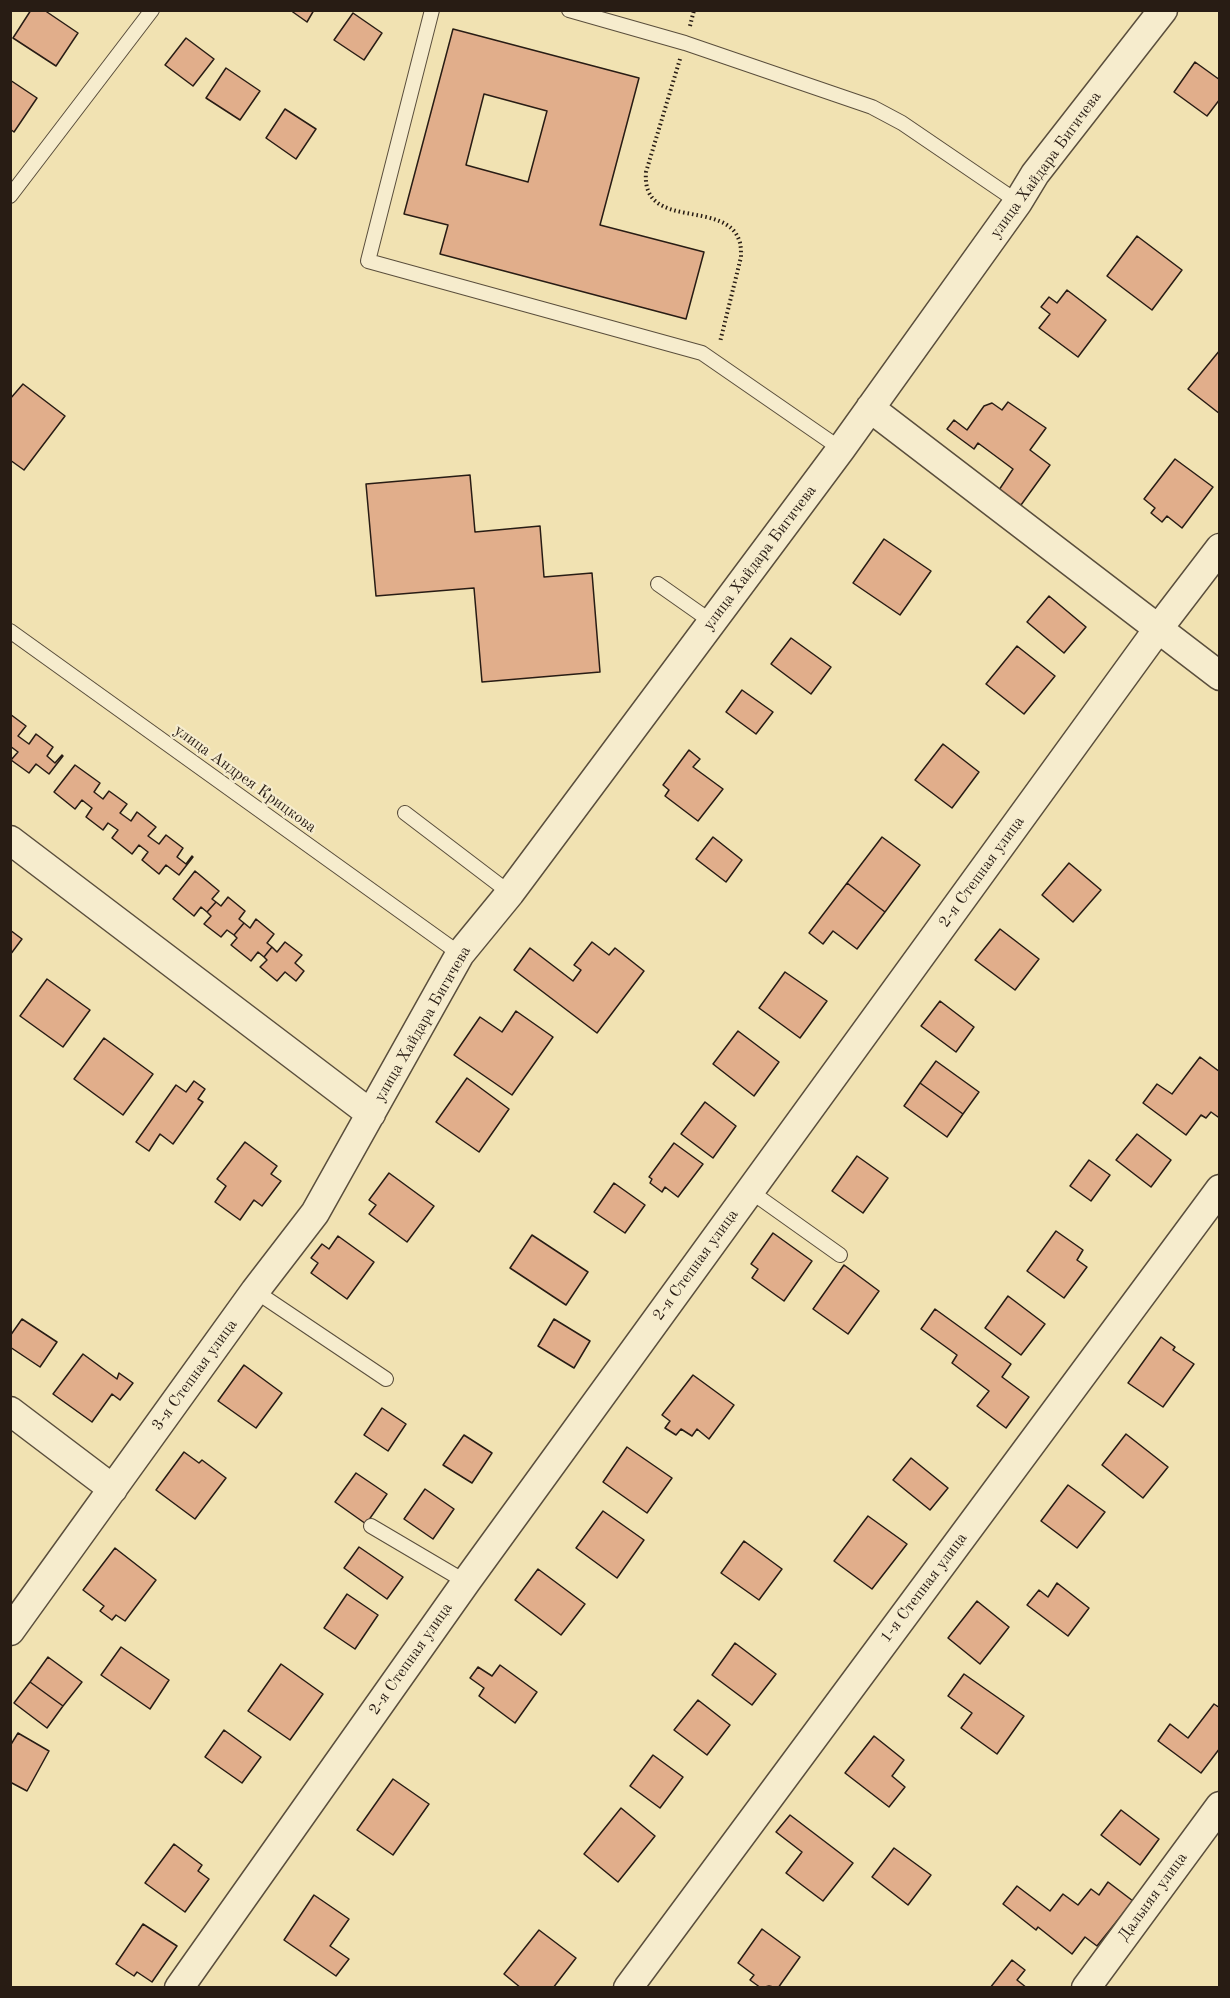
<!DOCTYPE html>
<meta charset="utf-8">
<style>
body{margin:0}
#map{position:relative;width:1230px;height:1998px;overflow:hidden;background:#f1e2b2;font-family:"Old Standard TT",serif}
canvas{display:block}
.frame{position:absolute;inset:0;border:12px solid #281c14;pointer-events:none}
</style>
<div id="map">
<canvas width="1230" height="1998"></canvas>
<div class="frame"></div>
</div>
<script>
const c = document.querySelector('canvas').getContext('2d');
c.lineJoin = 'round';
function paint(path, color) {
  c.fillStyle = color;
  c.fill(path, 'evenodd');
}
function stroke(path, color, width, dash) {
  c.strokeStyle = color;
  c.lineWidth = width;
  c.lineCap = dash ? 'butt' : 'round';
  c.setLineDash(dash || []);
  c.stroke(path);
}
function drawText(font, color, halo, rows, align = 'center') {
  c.font = font + ' "Old Standard TT",serif';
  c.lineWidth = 4.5;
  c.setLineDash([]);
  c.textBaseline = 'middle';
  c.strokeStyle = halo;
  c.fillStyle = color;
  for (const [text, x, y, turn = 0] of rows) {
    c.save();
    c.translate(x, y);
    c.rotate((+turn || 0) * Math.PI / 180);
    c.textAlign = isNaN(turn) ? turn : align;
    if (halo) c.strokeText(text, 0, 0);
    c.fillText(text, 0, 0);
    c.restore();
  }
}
const building = new Path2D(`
 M 31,10 L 44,10 L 78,33 L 56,66 L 13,38 Z
 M 290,10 L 314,10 L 307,22 Z
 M 353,13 L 382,33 L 364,60 L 334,40 Z
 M 453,29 L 639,78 L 600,225 L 704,252 L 686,319 L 440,254 L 448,225 L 404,214 ZM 484,94 L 547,111 L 528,182 L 466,165 Z
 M 186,38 L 214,59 L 193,86 L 165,65 Z
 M 1195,62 L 1220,80 L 1220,99 L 1207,116 L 1174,92 Z
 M 226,68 L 260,91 L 240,120 L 206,98 Z
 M 10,80 L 37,98 L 14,132 L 10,129 Z
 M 285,109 L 316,129 L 296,159 L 266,138 Z
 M 1137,236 L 1182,270 L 1152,310 L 1107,276 Z
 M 1067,290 L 1106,320 L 1078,357 L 1039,328 L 1050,314 L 1041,307 L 1049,297 L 1057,303 Z
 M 1220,350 L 1220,414 L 1188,389 Z
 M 23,384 L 65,416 L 24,470 L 10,460 L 10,399 Z
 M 1008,402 L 1046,428 L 1030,450 L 1050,465 L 1021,505 L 999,490 L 1013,469 L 978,443 L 974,449 L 947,429 L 954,420 L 967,430 L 984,406 L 992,403 L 1002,410 Z
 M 1175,459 L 1213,487 L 1182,528 L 1167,516 L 1162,522 L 1151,513 L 1155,508 L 1144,499 Z
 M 470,475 L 475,532 L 540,526 L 544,577 L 592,573 L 600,672 L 482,682 L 474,588 L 376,596 L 366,484 Z
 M 884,539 L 931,571 L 900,615 L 853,583 Z
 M 1049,596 L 1086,627 L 1064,653 L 1027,622 Z
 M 791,638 L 831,667 L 811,694 L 771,664 Z
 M 1017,646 L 1055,676 L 1024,714 L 986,684 Z
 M 742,690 L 773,712 L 756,734 L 726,712 Z
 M 10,714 L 26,726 L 18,736 L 29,744 L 36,734 L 53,747 L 47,756 L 55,763 L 62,755 L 63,756 L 49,774 L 36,764 L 29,773 L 11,760 L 18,752 L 10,746 Z
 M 943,744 L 979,772 L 952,808 L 915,780 Z
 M 689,750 L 700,759 L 693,767 L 723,789 L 698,821 L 665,796 L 669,790 L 663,785 Z
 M 75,765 L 100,783 L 94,792 L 103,799 L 109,791 L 127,804 L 120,813 L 131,821 L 137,812 L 156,827 L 148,836 L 159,844 L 166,835 L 183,848 L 177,857 L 186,864 L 192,856 L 193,857 L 179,875 L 166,865 L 159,874 L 142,860 L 148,852 L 139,845 L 132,854 L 112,838 L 118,830 L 108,823 L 103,830 L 86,817 L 92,808 L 82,800 L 75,809 L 54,792 Z
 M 713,837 L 742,860 L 726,882 L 696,859 Z
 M 882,837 L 920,865 L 885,912 L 847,883 Z
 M 1069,863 L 1101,890 L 1073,922 L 1042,895 Z
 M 195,871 L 219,891 L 212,899 L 216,902 L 207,912 L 201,907 L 194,916 L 173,899 Z
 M 847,883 L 885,912 L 857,949 L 833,931 L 823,944 L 809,933 Z
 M 228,897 L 245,911 L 239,919 L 244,923 L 234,935 L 227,930 L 221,937 L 204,924 L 211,916 L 207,912 L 216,902 L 221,906 Z
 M 256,919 L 274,934 L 267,943 L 272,947 L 264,957 L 258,952 L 251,961 L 231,945 L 237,938 L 234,935 L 244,923 L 250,928 Z
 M 1000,929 L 1039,959 L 1015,990 L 975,960 Z
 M 10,930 L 22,939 L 10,955 Z
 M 285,942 L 302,955 L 295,963 L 304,971 L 296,981 L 285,972 L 277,981 L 260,967 L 267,960 L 264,957 L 272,947 L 277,952 Z
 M 592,942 L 609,955 L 615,948 L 644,971 L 597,1033 L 514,970 L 530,948 L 573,981 L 581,970 L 574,965 Z
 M 785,972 L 827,1001 L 800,1038 L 759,1008 Z
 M 47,979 L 90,1010 L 63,1047 L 20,1016 Z
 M 940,1001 L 974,1027 L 956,1052 L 921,1026 Z
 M 516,1011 L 553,1037 L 512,1095 L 454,1055 L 480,1017 L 502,1032 Z
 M 738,1031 L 779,1062 L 754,1096 L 713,1064 Z
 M 104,1038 L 153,1074 L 123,1115 L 74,1079 Z
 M 1200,1057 L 1220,1072 L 1220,1115 L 1218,1117 L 1211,1112 L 1206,1118 L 1201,1115 L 1186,1135 L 1143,1103 L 1157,1084 L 1172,1094 Z
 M 936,1061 L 979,1092 L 963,1114 L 920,1083 Z
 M 467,1078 L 509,1109 L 479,1152 L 436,1122 Z
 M 194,1081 L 205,1089 L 198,1099 L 203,1102 L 173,1144 L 160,1134 L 149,1151 L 136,1142 L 176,1085 L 186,1092 Z
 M 920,1083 L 963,1114 L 947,1137 L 904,1106 Z
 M 705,1102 L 736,1126 L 713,1158 L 681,1134 Z
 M 1137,1134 L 1171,1160 L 1151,1187 L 1116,1160 Z
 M 245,1142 L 277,1166 L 271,1174 L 281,1181 L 262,1206 L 254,1200 L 240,1220 L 215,1202 L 226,1186 L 217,1179 Z
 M 674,1143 L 703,1164 L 678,1197 L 665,1187 L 662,1192 L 650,1183 L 652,1179 L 649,1177 Z
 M 857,1156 L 888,1178 L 863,1213 L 832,1191 Z
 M 1089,1160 L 1110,1175 L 1091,1201 L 1070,1186 Z
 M 389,1173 L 434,1206 L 407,1242 L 369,1214 L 376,1205 L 369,1200 Z
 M 614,1183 L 645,1205 L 625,1233 L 594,1212 Z
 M 1056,1231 L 1083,1250 L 1077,1260 L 1087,1267 L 1064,1298 L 1027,1271 Z
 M 773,1233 L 812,1261 L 784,1301 L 752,1278 L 758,1269 L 751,1264 Z
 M 532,1235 L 588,1272 L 566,1305 L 510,1268 Z
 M 338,1236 L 374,1262 L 347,1299 L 311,1273 L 318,1263 L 311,1258 L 322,1244 L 329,1249 Z
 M 844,1265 L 879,1291 L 848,1334 L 813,1309 Z
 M 1008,1296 L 1045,1324 L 1021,1355 L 985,1328 Z
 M 935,1309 L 1011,1364 L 1002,1377 L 1029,1397 L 1006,1428 L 977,1406 L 989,1391 L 952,1363 L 957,1355 L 921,1329 Z
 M 22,1319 L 57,1342 L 40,1367 L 10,1347 L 10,1336 Z
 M 554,1319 L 590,1341 L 574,1368 L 538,1346 Z
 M 1161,1337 L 1175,1347 L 1173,1350 L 1194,1364 L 1163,1407 L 1128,1383 Z
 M 83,1354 L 117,1379 L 119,1373 L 133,1383 L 120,1400 L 112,1394 L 92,1422 L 53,1394 Z
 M 244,1365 L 282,1393 L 256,1428 L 218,1401 Z
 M 693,1375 L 734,1405 L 709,1439 L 697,1429 L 692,1436 L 681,1429 L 676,1435 L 665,1428 L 670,1421 L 662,1415 Z
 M 382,1408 L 406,1424 L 388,1451 L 364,1435 Z
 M 1126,1434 L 1168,1467 L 1143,1498 L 1102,1465 Z
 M 464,1435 L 492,1453 L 472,1483 L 443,1465 Z
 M 627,1447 L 672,1478 L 647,1513 L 603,1482 Z
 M 184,1452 L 199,1463 L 202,1460 L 226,1478 L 195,1519 L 156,1490 Z
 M 911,1458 L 948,1488 L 930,1510 L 893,1480 Z
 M 356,1473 L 387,1494 L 366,1524 L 335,1502 Z
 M 1068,1485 L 1105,1512 L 1077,1548 L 1041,1521 Z
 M 425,1489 L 454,1509 L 433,1539 L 404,1519 Z
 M 603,1511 L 644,1540 L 617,1578 L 576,1548 Z
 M 868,1516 L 907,1544 L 872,1589 L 834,1561 Z
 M 744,1541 L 782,1569 L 759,1600 L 721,1573 Z
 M 359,1547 L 403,1577 L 387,1599 L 344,1568 Z
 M 115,1548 L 156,1580 L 125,1621 L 116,1615 L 112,1620 L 100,1611 L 104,1606 L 83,1590 Z
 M 538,1569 L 585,1604 L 561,1635 L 515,1600 Z
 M 1057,1583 L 1089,1608 L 1068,1636 L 1027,1605 L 1039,1590 L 1048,1597 Z
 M 347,1594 L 378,1615 L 355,1649 L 324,1628 Z
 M 977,1601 L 1009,1627 L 980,1664 L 948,1638 Z
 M 735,1643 L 776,1674 L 752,1705 L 712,1675 Z
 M 121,1647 L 169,1680 L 150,1709 L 101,1675 Z
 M 48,1657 L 82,1682 L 63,1706 L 30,1682 Z
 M 281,1664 L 323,1694 L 290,1740 L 248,1711 Z
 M 500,1665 L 537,1692 L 515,1723 L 479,1696 L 484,1688 L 470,1678 L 478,1667 L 492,1676 Z
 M 964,1674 L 1024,1716 L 997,1754 L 961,1728 L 972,1713 L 948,1696 Z
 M 30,1682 L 63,1706 L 47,1728 L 14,1703 Z
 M 698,1700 L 730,1725 L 707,1755 L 674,1730 Z
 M 1214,1704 L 1220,1708 L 1220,1748 L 1201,1773 L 1158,1741 L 1170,1724 L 1188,1738 Z
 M 224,1730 L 261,1757 L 242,1783 L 205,1757 Z
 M 18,1733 L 49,1751 L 27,1791 L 10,1782 L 10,1746 Z
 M 874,1736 L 904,1760 L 892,1776 L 905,1787 L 889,1807 L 845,1773 Z
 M 653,1755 L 683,1777 L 660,1808 L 630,1786 Z
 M 393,1779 L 429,1804 L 393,1855 L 357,1830 Z
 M 621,1808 L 655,1836 L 618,1882 L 584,1854 Z
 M 1121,1810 L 1159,1839 L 1140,1865 L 1101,1835 Z
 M 790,1815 L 853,1863 L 823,1901 L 786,1873 L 802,1852 L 776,1832 Z
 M 174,1844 L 202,1865 L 198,1871 L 209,1879 L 185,1912 L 145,1883 Z
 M 894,1848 L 931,1875 L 908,1905 L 872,1877 Z
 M 1108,1882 L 1133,1901 L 1097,1946 L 1085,1937 L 1072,1954 L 1038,1927 L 1036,1930 L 1003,1904 L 1017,1886 L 1050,1911 L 1063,1894 L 1078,1905 L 1091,1889 L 1099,1895 Z
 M 314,1895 L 349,1919 L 330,1946 L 349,1959 L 336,1976 L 284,1940 Z
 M 143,1924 L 177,1946 L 152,1982 L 137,1972 L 134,1976 L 116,1964 Z
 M 762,1929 L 800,1957 L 778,1988 L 769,1986 L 761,1988 L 750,1980 L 754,1975 L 738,1963 Z
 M 539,1930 L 576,1958 L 553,1988 L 521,1988 L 504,1974 Z
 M 1012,1960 L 1025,1970 L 1017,1980 L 1027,1988 L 990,1988 Z`);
const path = new Path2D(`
 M 690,26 L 694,10
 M 680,59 L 646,172 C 641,233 728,197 740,243 C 741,247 741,252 741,257 L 720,342`);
const service = new Path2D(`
 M 432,10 L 368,261 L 702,353 L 841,449
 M 569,10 L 685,43 L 872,107 L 902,123 L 1018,202
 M 10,196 L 152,10
 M 658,584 L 712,622
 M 10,631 L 460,954
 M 405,813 L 510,893
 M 750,1191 L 840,1255
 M 255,1291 L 386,1379
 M 371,1526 L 466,1582`);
const minor = new Path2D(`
 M 870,408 L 1220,676
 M 10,840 L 371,1114
 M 10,1411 L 113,1489
 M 10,1631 L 255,1291 L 315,1213 L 460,954 L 510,893 L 841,449 L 1018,202 L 1035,174 L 1163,10
 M 179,1988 L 466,1582 L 1158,629 L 1220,548
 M 628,1988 L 1220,1189
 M 1086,1988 L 1220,1806`);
const streetNames = [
 ["улица Хайдара Бигичева",1046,165,-54],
 ["улица Хайдара Бигичева",760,558,-53],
 ["улица Андрея Крицкова",245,779,36],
 ["2-я Степная улица",982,872,-54],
 ["улица Хайдара Бигичева",423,1024,-60],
 ["2-я Степная улица",696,1265,-54],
 ["3-я Степная улица",195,1375,-54],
 ["1-я Степная улица",924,1588,-53],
 ["2-я Степная улица",411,1659,-55],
 ["Дальняя улица",1153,1897,-54]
];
paint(building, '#e1ae8b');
stroke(building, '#281c14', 1.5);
stroke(service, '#5a4e3c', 16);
stroke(minor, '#5a4e3c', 31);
stroke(path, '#281c14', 4, [1.5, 3]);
stroke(service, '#f6eccd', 14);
stroke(minor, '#f6eccd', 28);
drawText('16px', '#281c14', '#f6eccd', streetNames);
</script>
